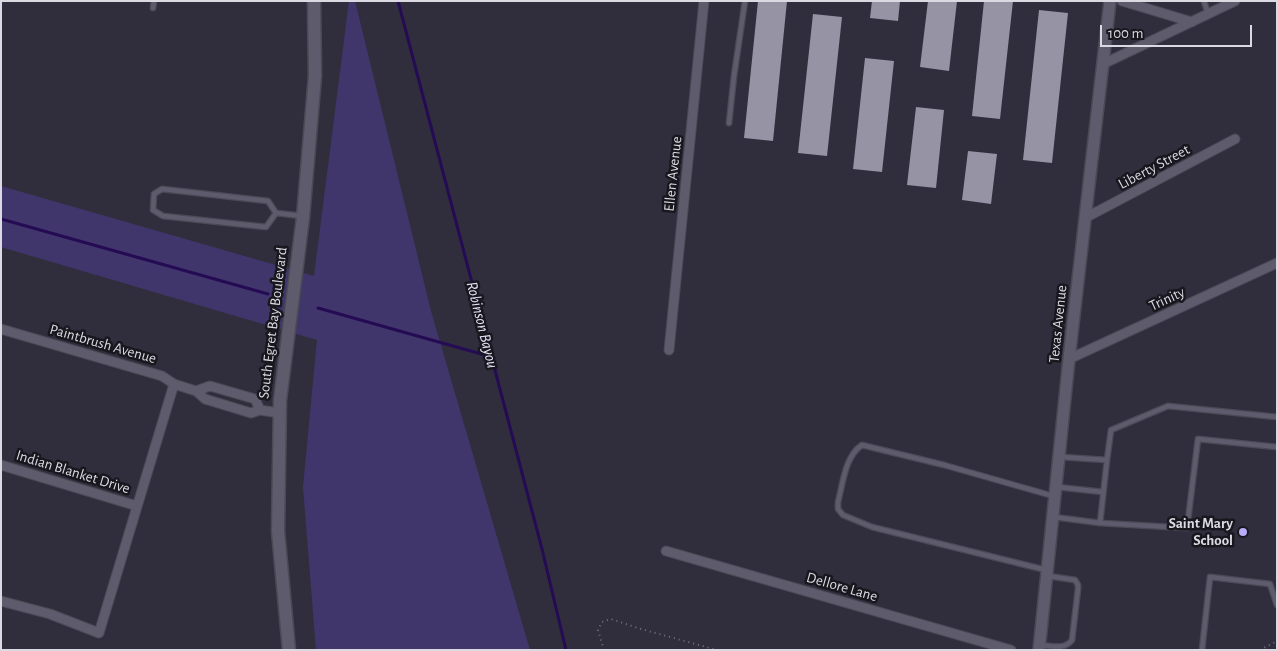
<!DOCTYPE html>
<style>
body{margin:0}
#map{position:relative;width:1278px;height:651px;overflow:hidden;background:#302e3d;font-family:"Alegreya Sans",sans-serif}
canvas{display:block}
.frame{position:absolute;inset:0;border:2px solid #dbdae3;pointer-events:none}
.scale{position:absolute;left:1100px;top:25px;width:152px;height:22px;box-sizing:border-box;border:2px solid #dbdae3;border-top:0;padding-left:6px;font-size:15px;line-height:18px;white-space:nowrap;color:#dbdae3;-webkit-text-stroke:4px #18171e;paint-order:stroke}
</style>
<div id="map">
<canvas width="1278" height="651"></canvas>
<div class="frame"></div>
<div class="scale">100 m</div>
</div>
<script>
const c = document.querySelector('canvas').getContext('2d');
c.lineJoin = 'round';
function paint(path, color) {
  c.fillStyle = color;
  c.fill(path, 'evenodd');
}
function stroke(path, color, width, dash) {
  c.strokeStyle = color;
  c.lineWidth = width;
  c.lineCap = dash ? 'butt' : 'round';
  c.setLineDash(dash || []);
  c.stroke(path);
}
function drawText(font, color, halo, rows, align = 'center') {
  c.font = font + ' "Alegreya Sans",sans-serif';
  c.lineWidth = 5;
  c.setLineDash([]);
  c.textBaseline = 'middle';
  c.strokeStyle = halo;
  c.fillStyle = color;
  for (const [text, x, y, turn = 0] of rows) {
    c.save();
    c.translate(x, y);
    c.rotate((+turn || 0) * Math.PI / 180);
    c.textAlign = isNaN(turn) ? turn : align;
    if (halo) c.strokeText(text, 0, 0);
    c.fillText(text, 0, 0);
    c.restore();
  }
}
const green = new Path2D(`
 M 349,1 L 355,1 L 431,311 L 530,650 L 316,650 L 303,487 L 317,340 L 1,247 L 1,186 L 314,276 Z`);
const stream = new Path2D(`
 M 398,1 L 542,549 L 566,650
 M 1,219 L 268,294
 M 318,308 L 492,357`);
const building = new Path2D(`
 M 758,1 L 787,1 L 773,141 L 744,138 Z
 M 872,1 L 900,1 L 898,21 L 870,18 Z
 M 928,1 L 957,1 L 949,71 L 920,67 Z
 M 984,1 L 1013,1 L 1000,119 L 972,116 Z
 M 1039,10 L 1068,13 L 1052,163 L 1023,160 Z
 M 813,14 L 842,17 L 827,156 L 798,153 Z
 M 865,58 L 894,61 L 882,172 L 853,169 Z
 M 916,107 L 944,110 L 936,188 L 907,185 Z
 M 968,151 L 997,154 L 991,204 L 962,200 Z`);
const path = new Path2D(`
 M 604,650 L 598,630 L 602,622 L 611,619 L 641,629 L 717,650
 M 1260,650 L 1277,641`);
const service = new Path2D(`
 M 1204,1 L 1208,14
 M 153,8 L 154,1
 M 729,123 L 734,76 L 745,1
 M 276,213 L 266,227 L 163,216 L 153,210 L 154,194 L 162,189 L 268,201 L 276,213 L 302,216
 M 1061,457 L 1107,460 L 1111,430 L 1168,406 L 1277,417
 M 1057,487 L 1103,492
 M 1054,517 L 1100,523 L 1107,460
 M 1100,523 L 1187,528 L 1198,439 L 1277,447
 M 1046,570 L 872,527 L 843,515 L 838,509 L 838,502 C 843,483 845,456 862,445 L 944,465 L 1053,496
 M 1041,645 C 1052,646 1065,650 1072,640 L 1078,589 L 1078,585 L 1075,580 L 1048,576
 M 1202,650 L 1210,577 L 1270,584 L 1277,605`);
const minor = new Path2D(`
 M 1122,1 L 1192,22
 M 1103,64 L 1235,1
 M 1085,218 L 1235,139
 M 1,329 L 162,376 L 174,384 L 196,391 L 205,399 L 251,413 L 260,410 L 279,413
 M 669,350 L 704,1
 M 1069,359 L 1277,263
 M 196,391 L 210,386 L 255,399 L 260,410
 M 1,465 L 137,506
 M 666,551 L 1011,650
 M 1,601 L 50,614 L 99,633 L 174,384`);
const tertiary = new Path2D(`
 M 1039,650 L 1069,359 L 1110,1`);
const secondary = new Path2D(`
 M 289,650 L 278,531 L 280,400 L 303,217 L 315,76 L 314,1`);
const markers = [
 [1243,532,5,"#b8abf7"]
];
const streetNames = [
 ["Liberty Street",1154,167,-28],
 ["Ellen Avenue",673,174,-84],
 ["Trinity",1167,299,-25],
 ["South Egret Bay Boulevard",273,323,-83],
 ["Texas Avenue",1058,324,-84],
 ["Paintbrush Avenue",103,344,16],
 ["Indian Blanket Drive",73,472,17],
 ["Dellore Lane",842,587,16]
];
const poiNames = [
 ["Saint Mary",1233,523],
 ["School",1233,540]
];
const waterNames = [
 ["Robinson Bayou",482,325,76]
];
paint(green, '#41366b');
stroke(stream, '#250b54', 3);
paint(building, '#9593a4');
stroke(service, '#4b4955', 7);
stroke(minor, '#4b4955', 11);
stroke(tertiary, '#4b4955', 14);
stroke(secondary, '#4b4955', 15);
stroke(path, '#73717e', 2, [1, 4]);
stroke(service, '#5e5b6c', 4.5);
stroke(minor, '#5e5b6c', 9);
stroke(tertiary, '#5e5b6c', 11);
stroke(secondary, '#5e5b6c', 12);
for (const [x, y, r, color] of markers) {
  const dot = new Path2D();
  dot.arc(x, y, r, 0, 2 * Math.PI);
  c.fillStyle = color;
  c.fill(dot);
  stroke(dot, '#18171e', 2);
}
drawText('15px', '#dbdae3', '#18171e', streetNames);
drawText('bold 15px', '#dbdae3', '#18171e', poiNames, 'right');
drawText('italic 16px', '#e3e1f7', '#18171e', waterNames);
</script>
